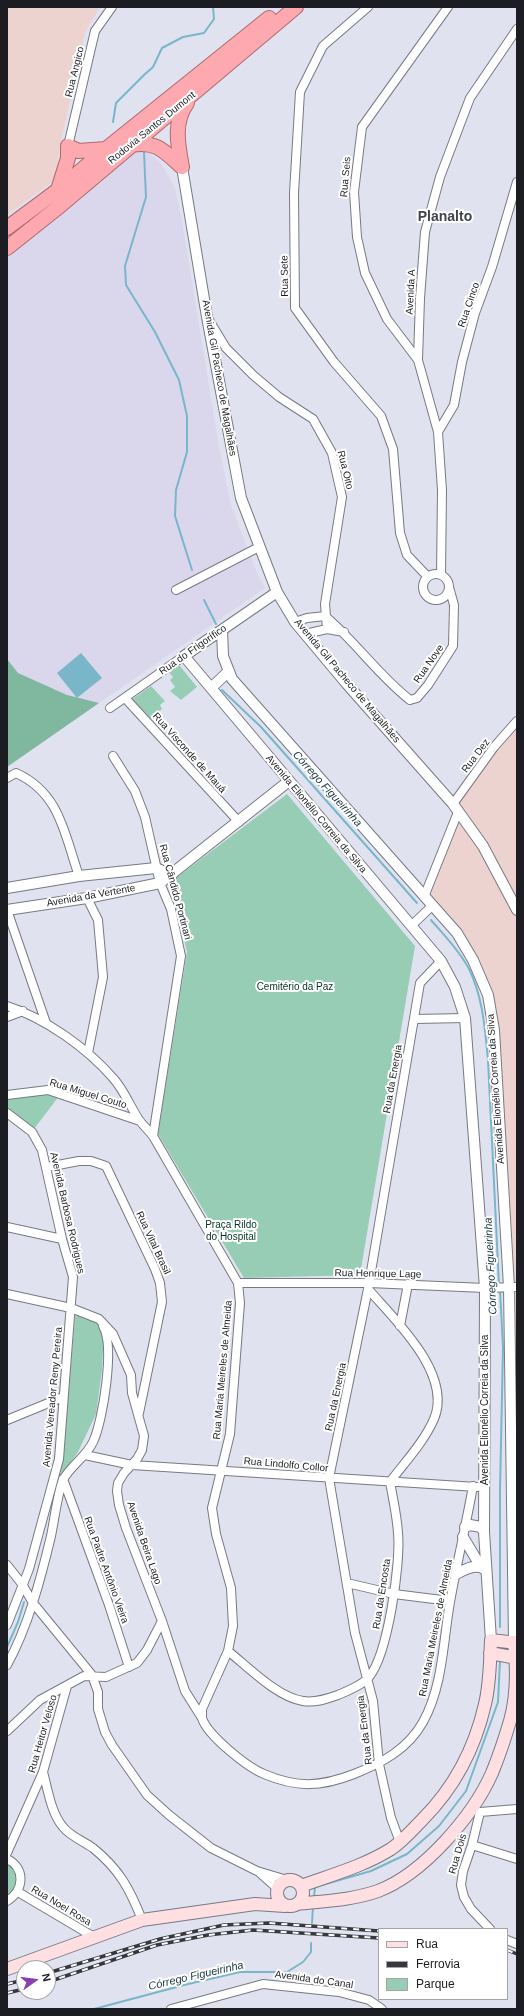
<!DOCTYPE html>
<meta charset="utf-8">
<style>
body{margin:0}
#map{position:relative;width:524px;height:2016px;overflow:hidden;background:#e0e3ef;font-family:Arial,sans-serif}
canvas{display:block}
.frame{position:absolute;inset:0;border:8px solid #1c1d22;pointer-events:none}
.legend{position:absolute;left:378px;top:1928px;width:130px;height:72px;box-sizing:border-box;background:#fff;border:1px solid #a4a5a7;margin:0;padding:5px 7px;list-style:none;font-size:12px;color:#1c1d22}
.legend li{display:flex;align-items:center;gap:8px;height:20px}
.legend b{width:20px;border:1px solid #a4a5a7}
.north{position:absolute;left:16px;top:1960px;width:40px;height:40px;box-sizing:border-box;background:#fff;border:1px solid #a4a5a7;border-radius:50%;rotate:76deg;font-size:11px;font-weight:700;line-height:16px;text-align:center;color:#1c1d22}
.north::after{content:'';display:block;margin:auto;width:14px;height:18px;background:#8b3eaf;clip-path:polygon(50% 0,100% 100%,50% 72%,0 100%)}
</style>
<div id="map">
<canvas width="524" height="2016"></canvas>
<div class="frame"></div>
<ul class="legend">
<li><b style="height:5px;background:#ffdfe1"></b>Rua</li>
<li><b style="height:5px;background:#36383e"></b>Ferrovia</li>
<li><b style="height:11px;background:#97cdb4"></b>Parque</li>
</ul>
<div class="north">N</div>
</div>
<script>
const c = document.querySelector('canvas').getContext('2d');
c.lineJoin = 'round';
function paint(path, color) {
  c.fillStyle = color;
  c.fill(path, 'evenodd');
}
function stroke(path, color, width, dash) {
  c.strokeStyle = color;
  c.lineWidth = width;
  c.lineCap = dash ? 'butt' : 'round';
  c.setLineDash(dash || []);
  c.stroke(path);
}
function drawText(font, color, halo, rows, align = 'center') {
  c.font = font + ' Arial,sans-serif';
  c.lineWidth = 4;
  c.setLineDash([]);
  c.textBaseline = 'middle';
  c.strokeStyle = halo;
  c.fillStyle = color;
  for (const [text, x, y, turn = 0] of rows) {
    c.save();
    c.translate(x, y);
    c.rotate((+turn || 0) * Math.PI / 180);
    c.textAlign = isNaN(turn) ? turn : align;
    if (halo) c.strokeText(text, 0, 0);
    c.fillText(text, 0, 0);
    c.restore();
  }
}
const commercial = new Path2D(`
 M 7,7 L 100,7 L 85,33 L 63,133 L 58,159 L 59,173 L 54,181 L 7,215 Z
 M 517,723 L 517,1651 L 512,1432 L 494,1030 L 473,960 L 424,897 L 458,813 L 453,803 Z`);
const industrial = new Path2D(`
 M 135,149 L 144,149 L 161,163 L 175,188 L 182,220 L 219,447 L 231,505 L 256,570 L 265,588 L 7,767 L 7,255 Z`);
const green = new Path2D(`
 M 179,665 L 197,687 L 181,700 L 170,691 L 175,687 L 170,680 L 173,677 L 169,672 Z
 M 151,686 L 165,701 L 160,705 L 162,709 L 149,720 L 131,700 Z
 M 287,794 L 415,946 L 360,1275 L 244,1278 L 158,1134 L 187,952 L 176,907 L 168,884 Z
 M 47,1094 L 59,1096 L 34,1129 L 7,1108 L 7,1098 Z
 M 77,1315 L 98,1323 L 104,1333 L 102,1370 L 96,1414 L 78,1452 L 59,1480 L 63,1459 L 75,1317 Z
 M 7,1861 L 12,1864 L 19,1883 L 7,1900 Z`);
const forest = new Path2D(`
 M 7,659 L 18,673 L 67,695 L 99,703 L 7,767 Z`);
const water = new Path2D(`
 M 81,653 L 102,678 L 77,698 L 57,673 Z`);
const stream = new Path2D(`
 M 113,122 L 116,103 L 144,75 L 153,67 L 162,48 L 183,37 L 204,33 L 214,19 L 213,7
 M 144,152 L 146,197 L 125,266 L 126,285 L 155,332 L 179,380 L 187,416 L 187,452 L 176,490 L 175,516 L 192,570
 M 204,600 L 216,624
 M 222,690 L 261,727 L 417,903
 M 431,920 C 444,935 460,951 469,969 C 483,997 485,1030 488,1060 L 499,1285
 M 500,1289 L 503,1348 L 500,1490 L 500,1627
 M 7,1647 L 18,1622 L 24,1602
 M 314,1897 L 315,1887 L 371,1871 L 407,1854 L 439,1826 L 466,1791 L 498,1702 L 500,1660
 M 312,1923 L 313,1907
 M 94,2009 L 188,1984 L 240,1972 L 287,1972 L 303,1962 L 311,1952 L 311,1943`);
const minor = new Path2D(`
 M 368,7 L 323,46 L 300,92 L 294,193 L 295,308 L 334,362 L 381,416 L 393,449 L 400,533 L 407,555 L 428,577
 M 68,146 L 95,31 L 112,7
 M 209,320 L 226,348 L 253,375 L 279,397 L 313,419 L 332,453 L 342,497 L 325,604 L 327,629
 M 418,360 L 387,319 L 365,273 L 357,237 L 354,192 L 362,127 L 448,7
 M 438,432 L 454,405 L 462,362 L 475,313 L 492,267 L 517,182
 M423 587a13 13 0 1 1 26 0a13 13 0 1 1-26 0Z
 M 441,575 L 442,490 L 438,432 L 418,360 L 420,298 L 425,232 L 440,177 L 470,98 L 517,29
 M 176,590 L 259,547
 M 295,622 L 307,618 L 325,616 C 356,642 378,675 410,700 L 417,698 L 428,685 L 453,646 L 454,605 L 449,587
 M 305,634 L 327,629 L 344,632
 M 125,698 L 239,822
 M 110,708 L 184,656
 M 113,756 L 135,791 L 145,817 L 160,883 L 171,909 L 181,956 L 153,1136
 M 7,778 L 16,773 C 60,793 64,833 79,876
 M 453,804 L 494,747 L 517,721
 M 424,897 L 458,812
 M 87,898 L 98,920 L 103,977 L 88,1053
 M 7,910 L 46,1023
 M 411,926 L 432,906
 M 7,1006 C 45,1018 87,1048 113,1078 C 124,1090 130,1106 139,1120 C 143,1125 149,1131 153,1136 L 238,1283 L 240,1303 L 230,1434 L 212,1508 L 216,1534 L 231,1588 L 233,1626 L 228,1651 L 202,1709 C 202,1711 202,1715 202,1718 C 207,1735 247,1767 264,1774 C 297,1788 321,1787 354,1774 C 382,1763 408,1749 423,1722 C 443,1686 443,1642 450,1602 C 457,1563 466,1525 473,1486
 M 7,1017 L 23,1011
 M 414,1019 L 465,1018
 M 7,1095 L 48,1090 L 140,1121
 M 7,1113 L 32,1132 L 42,1150 L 62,1239 L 73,1277 L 59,1459 L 29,1569 L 7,1625
 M 47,1167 L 79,1161 L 91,1161 L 106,1166 L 155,1269 L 160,1283 L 162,1302 L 139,1413
 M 7,1227 L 62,1239
 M 238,1283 L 369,1283 L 485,1288 L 517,1287
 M 7,1294 L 71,1308 L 99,1319 L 113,1334 L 131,1375 L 132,1393 L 144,1436 L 142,1450 L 137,1459 L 124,1473 L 118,1483 L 117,1491 L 119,1505 L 126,1528 L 162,1621 L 147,1650 L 137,1663 L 106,1677 L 84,1676 L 40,1700 L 7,1731
 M 400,1326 L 408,1284
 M 7,1420 L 63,1397
 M 85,1455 L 132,1465 L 477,1487
 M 63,1479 L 109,1605 L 129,1667
 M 7,1565 L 22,1584 L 33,1603 L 92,1675 L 98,1692 L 98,1709 L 105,1732 L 112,1745 L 147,1795 L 169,1815 L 211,1848 L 257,1871 L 287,1880
 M 347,1583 L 394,1594 L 450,1601
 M 162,1621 L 185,1691 L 202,1718
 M 228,1651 C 248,1667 277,1697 303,1701 C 315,1703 327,1699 338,1695 C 347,1691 363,1685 369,1677 C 388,1654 401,1563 398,1533 C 397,1516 393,1499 390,1482 C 405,1462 424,1442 434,1419 C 453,1374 395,1320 368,1289
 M 7,1665 C 28,1627 41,1578 51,1536 C 54,1522 58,1491 63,1480 C 70,1466 86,1457 93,1442 C 103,1421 115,1346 103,1326
 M 43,1772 C 48,1790 51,1813 63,1827 C 70,1836 83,1841 93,1848 C 119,1869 130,1889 142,1920
 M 400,1842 L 391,1818 L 379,1764 L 373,1701 L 355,1633 L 329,1478 L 368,1289 L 420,983 L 441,961
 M 472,1845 L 517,1859
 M 7,1853 L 43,1772 L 67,1686
 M 7,1859 C 26,1868 24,1891 7,1901
 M 260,1873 L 278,1889
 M 18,1892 L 94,1937
 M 490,1929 L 471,1909 L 464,1897 L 461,1885 L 463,1871 L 472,1845 L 480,1812 L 517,1809
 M 507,1940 L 517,1944
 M 171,2009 L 263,1984 L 339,1992 L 369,2000 L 382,2009`);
const tertiary = new Path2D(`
 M 182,167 L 207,317 L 241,498 L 277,592 L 295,622 L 346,683 L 453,804 L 483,846 L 517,910
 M 277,592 L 184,656 L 441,961 L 455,987 L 465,1018 L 485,1288 L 484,1532 L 491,1640
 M 222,630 L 223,656 L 232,679 L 457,933 L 473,960 L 488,995 L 494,1030 L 509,1287 L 514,1642
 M 211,688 L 229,671
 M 7,888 L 79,876 L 156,868 L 172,875
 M 7,910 L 87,898 L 160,883 L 289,781
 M 465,1527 L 470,1525 L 481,1527 L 484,1532
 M 463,1537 L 481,1567
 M 456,1574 C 464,1570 476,1563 484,1569`);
const secondary = new Path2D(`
 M 490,1653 L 517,1658
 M277 1893a13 13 0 1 1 26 0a13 13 0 1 1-26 0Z
 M 301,1886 C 331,1875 364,1866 391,1849 C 403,1841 412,1830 422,1820 C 454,1788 475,1748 485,1704 C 490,1684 490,1661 491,1640 L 517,1643
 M 297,1904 C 324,1901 353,1900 378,1891 C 423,1874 473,1816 492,1773 C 499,1756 505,1738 510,1721 C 517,1696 517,1668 514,1642
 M 7,1969 L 142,1920 L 255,1904 L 285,1906`);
const trunk = new Path2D(`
 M 131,145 C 156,140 165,152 182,167
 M 182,167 C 178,145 173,122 187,103
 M 58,190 L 68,158 L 68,146 L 78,151 L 106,149
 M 7,228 L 58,190 L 106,149 L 269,18
 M 7,248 L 61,205 L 296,7`);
const rail = new Path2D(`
 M 507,1950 L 517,1954
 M 48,1973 L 160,1939 L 224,1925 L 269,1923 L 379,1931
 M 48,1982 L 157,1945 L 208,1935 L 253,1930 L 379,1938
 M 7,1984 L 24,1980
 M 7,1993 L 24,1989`);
const streetNames = [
 ["Rua Angico",75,72,-76],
 ["Rodovia Santos Dumont",152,128,-39],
 ["Rua Seis",346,177,-85],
 ["Rua Sete",285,276,-91],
 ["Avenida A",411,292,-87],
 ["Rua Cinco",469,305,-71],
 ["Avenida Gil Pacheco de Magalhães",219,378,80],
 ["Rua Oito",345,470,76],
 ["Rua do Frigorífico",193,650,-35],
 ["Rua Nove",429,664,-55],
 ["Avenida Gil Pacheco de Magalhães",347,681,50],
 ["Rua Visconde de Mauá",189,753,48],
 ["Rua Dez",476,756,-53],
 ["Avenida Elionélio Correia da Silva",316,814,50],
 ["Rua Cândido Portinari",175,892,75],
 ["Avenida da Vertente",91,896,-10],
 ["Rua da Energia",393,1079,-80],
 ["Avenida Elionélio Correia da Silva",496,1089,-94],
 ["Rua Miguel Couto",88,1094,17],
 ["Avenida Barbosa Rodrigues",67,1213,77],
 ["Rua Vital Brasil",153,1243,65],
 ["Rua Henrique Lage",378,1274,1],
 ["Rua Maria Meireles de Almeida",223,1370,-85],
 ["Avenida Vereador Reny Pereira",53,1397,-85],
 ["Rua da Energia",336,1397,-78],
 ["Avenida Elionélio Correia da Silva",485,1410,-90],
 ["Rua Lindolfo Collor",286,1465,5],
 ["Avenida Beira Lago",144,1543,71],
 ["Rua Padre Antônio Vieira",106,1570,70],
 ["Rua da Encosta",382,1594,-81],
 ["Rua Maria Meireles de Almeida",436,1628,-79],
 ["Rua da Energia",365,1730,-97],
 ["Rua Heitor Veloso",43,1734,-74],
 ["Rua Dois",458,1854,-74],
 ["Rua Noel Rosa",61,1906,31],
 ["Avenida do Canal",314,1980,8]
];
const parkNames = [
 ["Cemitério da Paz",295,987],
 ["Praça Rildo",231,1225],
 ["do Hospital",231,1237]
];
const waterNames = [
 ["Córrego Figueirinha",327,789,48],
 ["Córrego Figueirinha",491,1266,-93],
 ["Córrego Figueirinha",196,1976,-13]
];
const districtNames = [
 ["Planalto",445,217]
];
paint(commercial, '#edd3cf');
paint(industrial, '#dad7ed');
paint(green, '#97cdb4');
paint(forest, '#80b79f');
paint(water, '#79b6c9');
stroke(stream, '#79b6c9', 2);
stroke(minor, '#777a84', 10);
stroke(tertiary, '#777a84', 12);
stroke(secondary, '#777a84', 14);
stroke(trunk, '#af6a71', 16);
stroke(minor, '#fff', 8);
stroke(tertiary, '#fff', 10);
stroke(secondary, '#ffdfe1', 12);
stroke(trunk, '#fea8b0', 14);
stroke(rail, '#36383e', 3.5);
stroke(rail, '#fff', 2, [6]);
drawText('10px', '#1c1d22', '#fff', streetNames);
drawText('10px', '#013322', '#fff', parkNames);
drawText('italic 11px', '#16353e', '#fff', waterNames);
drawText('bold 14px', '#41434d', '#fff', districtNames);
</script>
